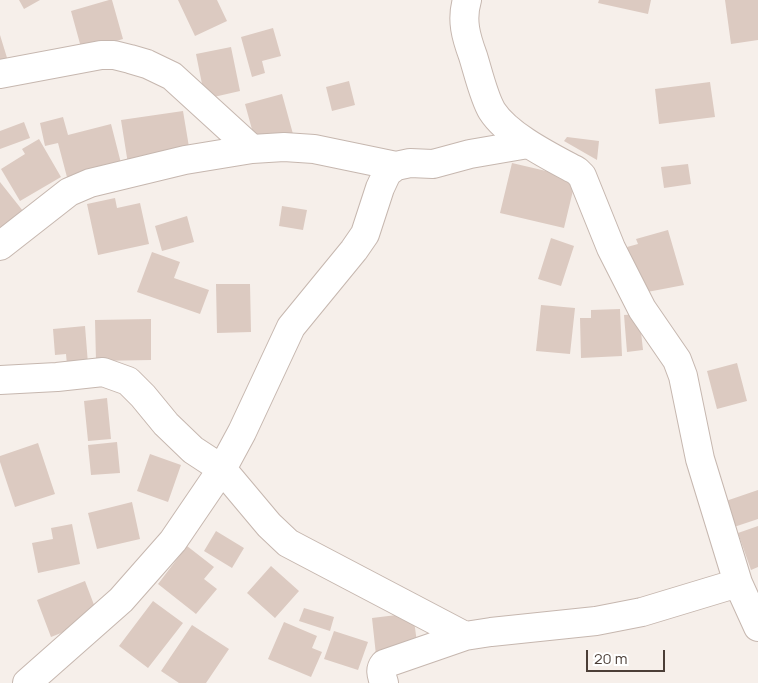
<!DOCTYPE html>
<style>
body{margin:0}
#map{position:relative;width:758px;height:683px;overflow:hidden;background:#f6efea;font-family:Manrope,sans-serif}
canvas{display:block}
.scale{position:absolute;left:586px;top:650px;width:79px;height:22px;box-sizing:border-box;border:2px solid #4b3e37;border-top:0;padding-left:6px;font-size:15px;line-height:18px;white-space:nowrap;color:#4b3e37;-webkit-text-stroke:4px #fff;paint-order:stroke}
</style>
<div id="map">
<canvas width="758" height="683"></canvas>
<div class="scale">20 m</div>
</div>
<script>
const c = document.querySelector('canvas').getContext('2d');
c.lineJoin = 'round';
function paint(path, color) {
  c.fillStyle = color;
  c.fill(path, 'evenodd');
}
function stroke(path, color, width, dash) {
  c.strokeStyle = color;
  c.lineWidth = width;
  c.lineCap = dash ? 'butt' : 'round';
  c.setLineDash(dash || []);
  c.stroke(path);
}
const building = new Path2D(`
 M 19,0 L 40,0 L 24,9 Z
 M 109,0 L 112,0 L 123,39 L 82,51 L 71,11 Z
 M 178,0 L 217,0 L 227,21 L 195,36 Z
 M 599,0 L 651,0 L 648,14 L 598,3 Z
 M 725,0 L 758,0 L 758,40 L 731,44 Z
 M 273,28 L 281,56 L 262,61 L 265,73 L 252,77 L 241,37 Z
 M 0,35 L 8,61 L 0,63 Z
 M 231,47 L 240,91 L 205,99 L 196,54 Z
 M 349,81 L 355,105 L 332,111 L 326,87 Z
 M 710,82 L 715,117 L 659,124 L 655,89 Z
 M 282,94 L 293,134 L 256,144 L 245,104 Z
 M 183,111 L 190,153 L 128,164 L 121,120 Z
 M 63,117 L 68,135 L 111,124 L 122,167 L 68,181 L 58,143 L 45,146 L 40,123 Z
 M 24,122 L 30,138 L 0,149 L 0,131 Z
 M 567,137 L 599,141 L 597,160 L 564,141 Z
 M 39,139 L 61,177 L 20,201 L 1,169 L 25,154 L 22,149 Z
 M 512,163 L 576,178 L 564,228 L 500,213 Z
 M 688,164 L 691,184 L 664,188 L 661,167 Z
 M 0,182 L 23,211 L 0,230 Z
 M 115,198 L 117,208 L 140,203 L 149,244 L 98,255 L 87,204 Z
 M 282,206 L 307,210 L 303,230 L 279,226 Z
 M 187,216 L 194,242 L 162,251 L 155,226 Z
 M 668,230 L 684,285 L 642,293 L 627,247 L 638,244 L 636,239 Z
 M 551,238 L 574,246 L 561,286 L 538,279 Z
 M 152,252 L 180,262 L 174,278 L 209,290 L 200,314 L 137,292 Z
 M 216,284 L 250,284 L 251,332 L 217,333 Z
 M 541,305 L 575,308 L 570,354 L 536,351 Z
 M 620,309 L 622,356 L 581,358 L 580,318 L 591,318 L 591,310 Z
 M 639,314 L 643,350 L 627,352 L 624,315 Z
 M 151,319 L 151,360 L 96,361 L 95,320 Z
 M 85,326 L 88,364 L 67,365 L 66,354 L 55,355 L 53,329 Z
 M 737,363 L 747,401 L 717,409 L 707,371 Z
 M 107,398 L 111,439 L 88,441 L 84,401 Z
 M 117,442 L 120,473 L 91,475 L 88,445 Z
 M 38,443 L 55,494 L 15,507 L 0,462 L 0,456 Z
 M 150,454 L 181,465 L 168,502 L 137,491 Z
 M 758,490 L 758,519 L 731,528 L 723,502 Z
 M 132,502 L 140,539 L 97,549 L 88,513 Z
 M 72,524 L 80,564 L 38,573 L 32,543 L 53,539 L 51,528 Z
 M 758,526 L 758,567 L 751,570 L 738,533 Z
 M 216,531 L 244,548 L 232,568 L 204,551 Z
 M 187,546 L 214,567 L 204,579 L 217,589 L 196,614 L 158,584 Z
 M 271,566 L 299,591 L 275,618 L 247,593 Z
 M 85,581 L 99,618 L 51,637 L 37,600 Z
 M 153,601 L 183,623 L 148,668 L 119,646 Z
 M 304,608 L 334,617 L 330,631 L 299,621 Z
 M 413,613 L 418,650 L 376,655 L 372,618 Z
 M 284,622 L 317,636 L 312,648 L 322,652 L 311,677 L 268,659 Z
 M 192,625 L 229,649 L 206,683 L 179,683 L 161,671 Z
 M 334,631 L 368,642 L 358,670 L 324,659 Z`);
const minor = new Path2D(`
 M 467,0 C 461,20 466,37 473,56 C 478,72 484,98 492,111 C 508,136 551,157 577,171 L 582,176 L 611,248 L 642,309 L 677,360 L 683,376 L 700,459 L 738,583 L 758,627
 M 0,74 L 101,55 L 114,55 L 130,59 L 147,64 L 172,76 L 252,149
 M 0,246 L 69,192 L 90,183 L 185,160 L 252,149 L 284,147 L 314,149 L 396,166
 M 0,380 L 57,377 L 103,372 L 128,381 L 143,396 L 166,424 L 193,450 L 222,469 L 269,525 L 288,543 L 465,636
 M 27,683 L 121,600 L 173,541 L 222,469 L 242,432 L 291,327 L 354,250 L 365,234 L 380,188 L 387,173 L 396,166 L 410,163 L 433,164 L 470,154 L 528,144
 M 384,683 C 382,676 379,670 384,664 L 465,636 L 491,632 L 596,621 L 642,612 L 738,583`);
paint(building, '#dccac1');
stroke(minor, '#c6b7af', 30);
stroke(minor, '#fff', 28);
</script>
